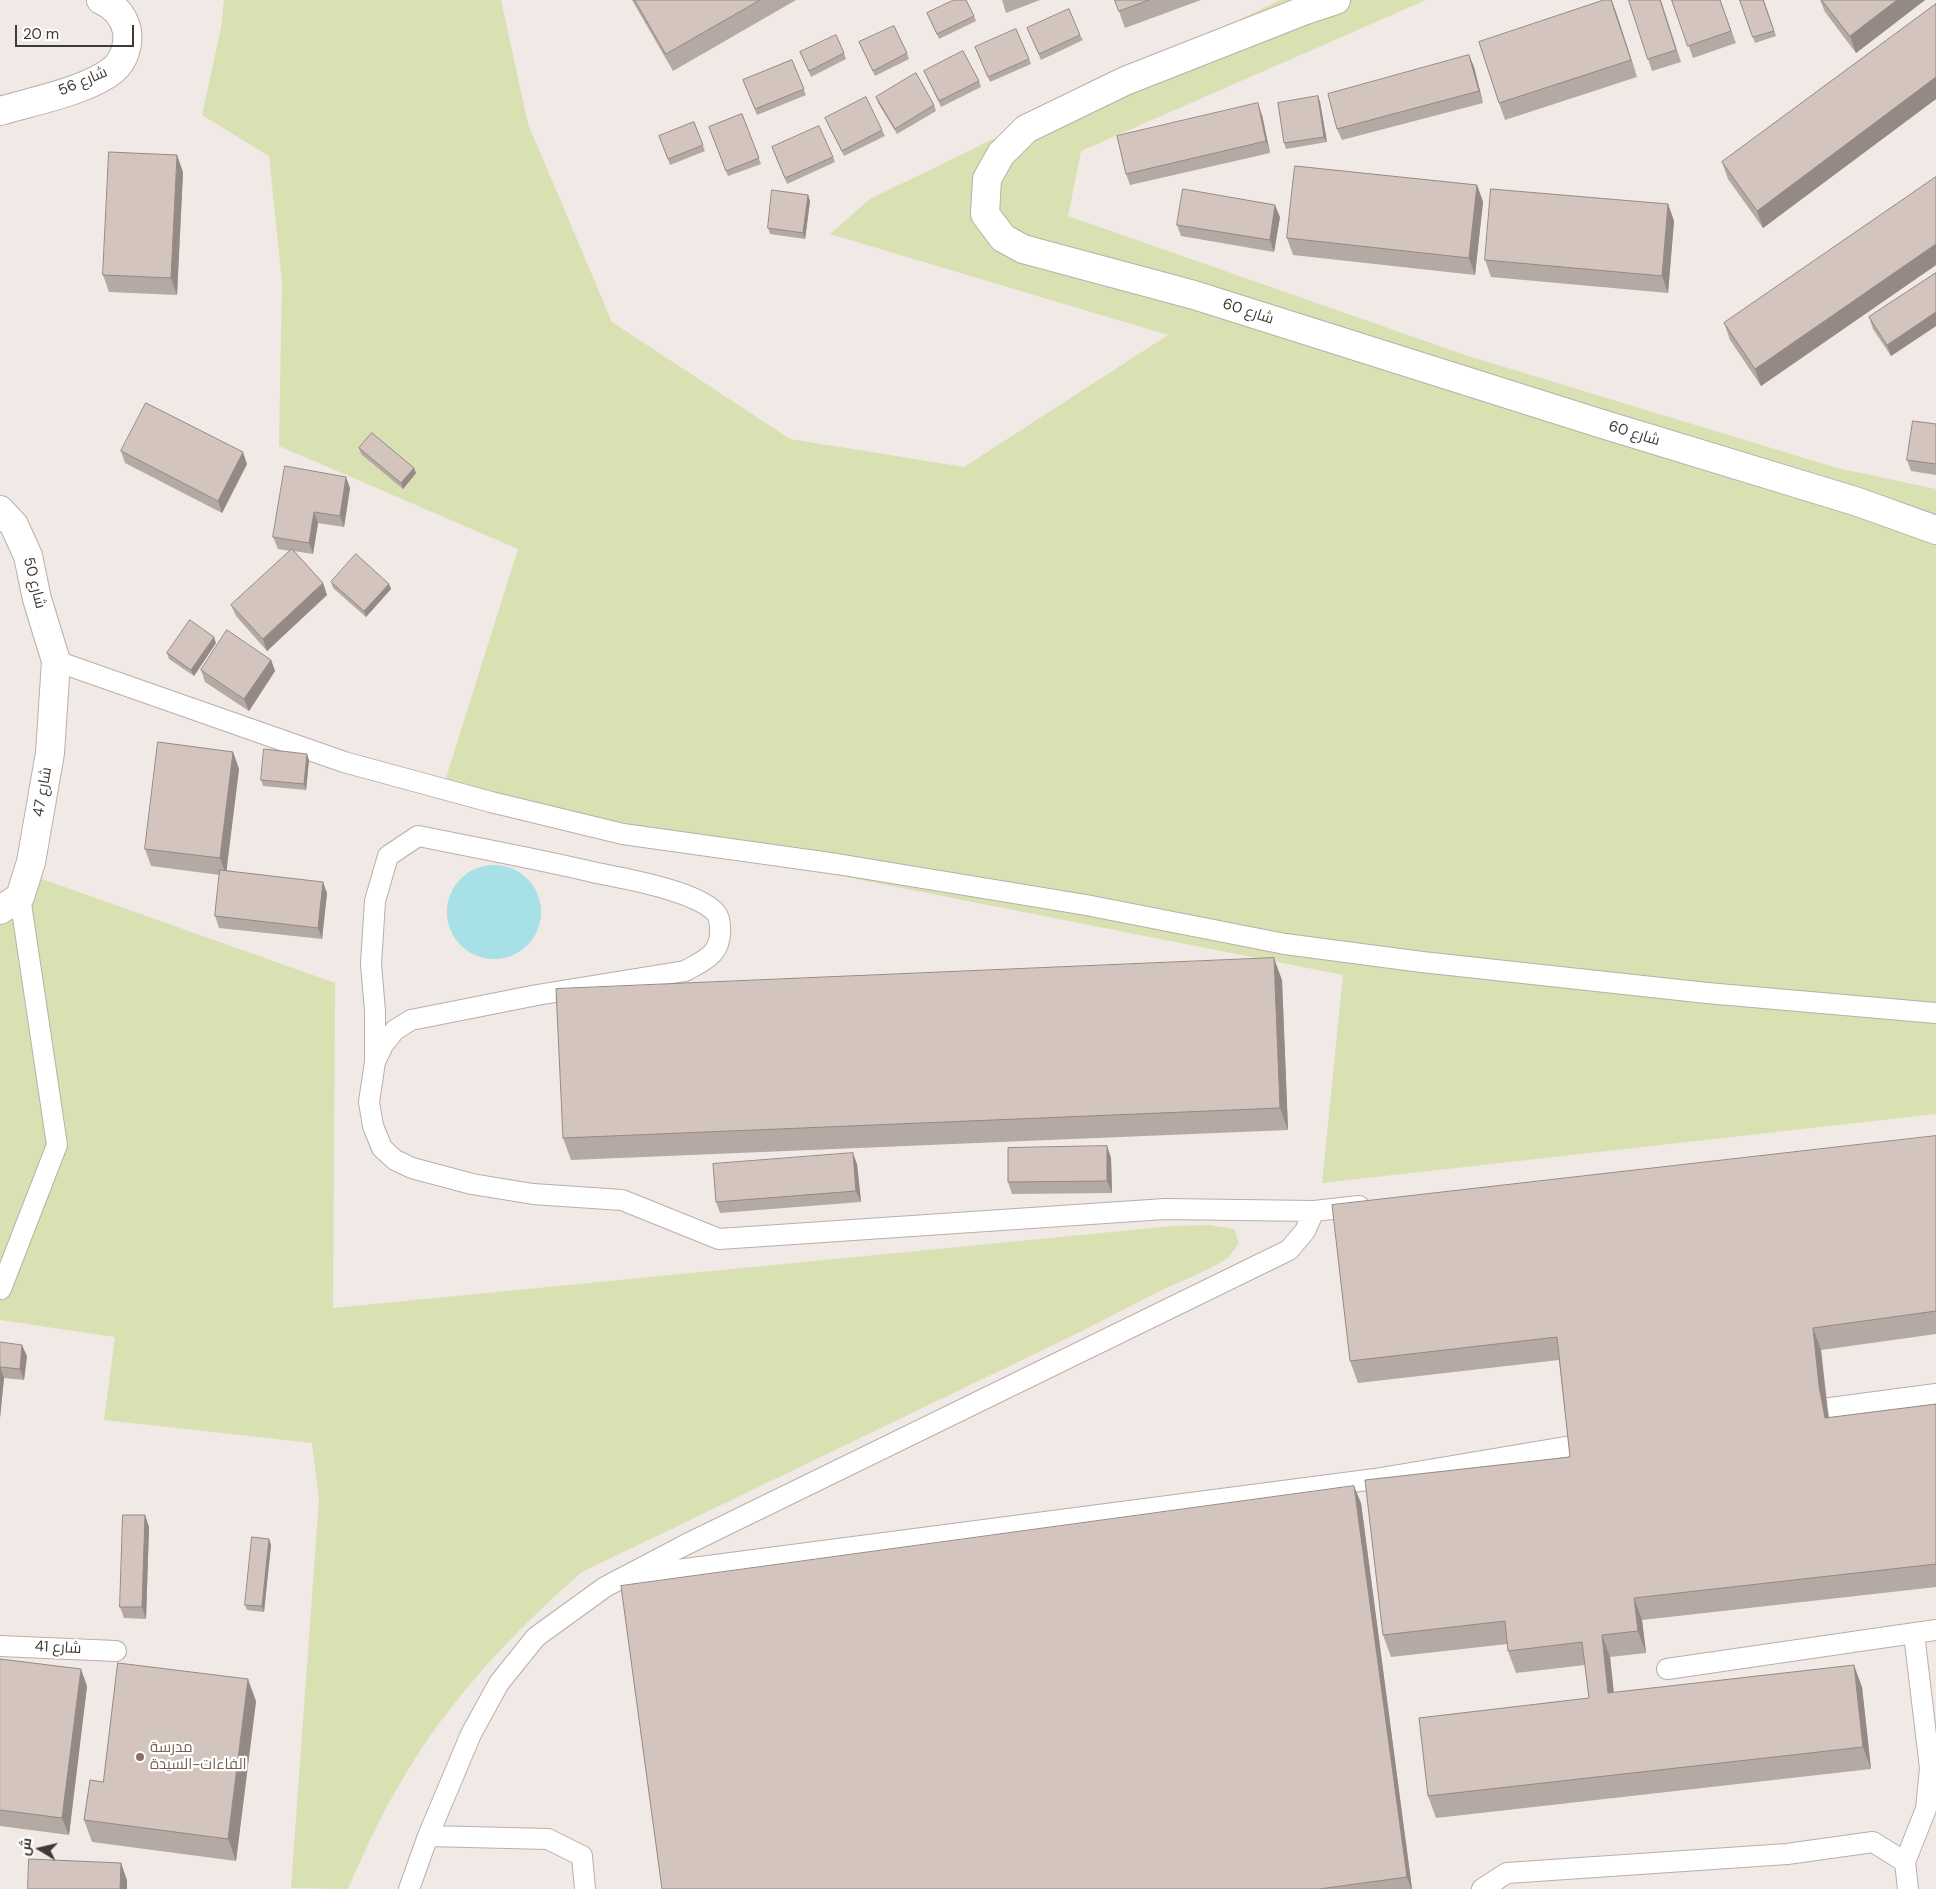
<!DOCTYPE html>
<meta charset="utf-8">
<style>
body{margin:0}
#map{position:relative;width:1936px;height:1889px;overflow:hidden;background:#f0e9e5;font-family:"DM Sans",Cairo,sans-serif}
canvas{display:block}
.north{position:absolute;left:15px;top:1824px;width:50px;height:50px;-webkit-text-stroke:4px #fff;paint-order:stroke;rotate:279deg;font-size:14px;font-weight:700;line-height:20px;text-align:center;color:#413935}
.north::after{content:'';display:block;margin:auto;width:18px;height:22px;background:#413935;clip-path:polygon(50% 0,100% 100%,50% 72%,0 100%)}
.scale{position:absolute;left:15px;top:25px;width:119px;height:22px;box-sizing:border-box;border:2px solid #413935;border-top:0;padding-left:6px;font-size:15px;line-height:18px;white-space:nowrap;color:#413935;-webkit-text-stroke:4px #fff;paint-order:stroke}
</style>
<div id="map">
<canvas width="1936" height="1889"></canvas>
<div class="north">ش</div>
<div class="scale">20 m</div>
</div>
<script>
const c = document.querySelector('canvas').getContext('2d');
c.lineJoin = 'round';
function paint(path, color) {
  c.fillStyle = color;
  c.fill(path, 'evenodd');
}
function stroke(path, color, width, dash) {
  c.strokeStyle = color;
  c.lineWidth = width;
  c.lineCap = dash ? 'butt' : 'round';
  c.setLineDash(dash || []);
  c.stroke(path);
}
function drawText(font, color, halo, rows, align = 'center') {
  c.font = font + ' "DM Sans",Cairo,sans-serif';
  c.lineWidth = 4.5;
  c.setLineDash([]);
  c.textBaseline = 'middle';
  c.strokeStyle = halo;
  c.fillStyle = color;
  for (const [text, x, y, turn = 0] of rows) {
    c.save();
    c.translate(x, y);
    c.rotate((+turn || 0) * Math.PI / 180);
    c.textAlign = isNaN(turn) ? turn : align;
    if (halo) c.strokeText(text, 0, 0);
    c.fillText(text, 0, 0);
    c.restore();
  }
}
const green = new Path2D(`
 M 224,0 L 501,0 L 528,124 L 612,322 L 790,439 L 964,467 L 1168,335 L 830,234 L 870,199 L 1280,0 L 1426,0 L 1081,151 L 1068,216 L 1465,355 L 1837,468 L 1936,489 L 1936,1114 L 1322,1183 L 1343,975 L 440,797 L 518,549 L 279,446 L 282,282 L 269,156 L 202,115 L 221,28 Z
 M 42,879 L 335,983 L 333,1308 L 1173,1226 L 1209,1225 L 1234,1229 L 1239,1243 L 1228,1258 L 1209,1269 L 1162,1290 L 1080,1332 L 582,1572 C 512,1633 449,1700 402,1780 C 381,1815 364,1852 348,1889 L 291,1888 L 319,1499 L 312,1443 L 104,1420 L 115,1337 L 0,1320 L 0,897 Z`);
const water = new Path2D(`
 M447 912a47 47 0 1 1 94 0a47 47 0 1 1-94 0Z`);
const service = new Path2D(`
 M 56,661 L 344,762 L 491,802 L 623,834 L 837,864 L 1086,905 L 1285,944 L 1422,962 L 1707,993 L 1936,1013
 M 375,1062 L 375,1011 L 371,964 L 375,901 L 388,856 L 418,836 C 478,848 538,859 597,873 C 626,879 697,891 716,913 C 719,917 720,923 720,927 C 722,954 705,960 685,971 L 537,995 L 411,1020 L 395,1030 L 383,1045 L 375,1062 L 369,1102 L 373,1126 L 382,1148 L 395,1160 L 412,1168 L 472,1184 L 533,1194 L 622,1200 L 719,1239 L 1165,1209 L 1314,1211
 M 1,1289 L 57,1145 L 20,897
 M 1800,1412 L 1936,1394
 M 639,1575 L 1375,1479 L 1595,1442
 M 0,1646 L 116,1651
 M 1667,1669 L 1936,1630
 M 428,1836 L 548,1839 L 582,1856 L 585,1889
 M 1905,1862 L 1926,1809 L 1930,1768 L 1914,1634
 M 409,1889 L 428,1836 L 471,1734 L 499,1683 L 536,1637 L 605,1587 L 685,1545 L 1289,1250 L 1305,1231 L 1314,1211 L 1359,1206
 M 1482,1889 L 1507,1873 L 1787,1854 L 1873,1842 L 1905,1862 L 1908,1889`);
const minor = new Path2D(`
 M 1336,0 L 1303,11 L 1125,81 L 1026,129 L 1001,154 L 987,179 L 985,214 L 1003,238 L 1023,249 L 1194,295 L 1599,423 L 1858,502 L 1936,530
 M 0,510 L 14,525 L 28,556 L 37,599 L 56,661 L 50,753 L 31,862 L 20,897 L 0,910`);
const tertiary = new Path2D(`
 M 0,111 C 33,101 87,91 113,70 C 124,61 129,45 127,31 C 124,17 115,6 101,0`);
const wall = new Path2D(`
 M 632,0 L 796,0 L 673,71 Z
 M 1002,0 L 1040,0 L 1006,13 Z
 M 1115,0 L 1201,0 L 1125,28 Z
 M 1612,0 L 1637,77 L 1505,120 L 1499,103 Z
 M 1629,0 L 1661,0 L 1681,62 L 1652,71 Z
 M 1672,0 L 1720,0 L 1736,43 L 1693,58 Z
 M 1740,0 L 1764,0 L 1776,36 L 1755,43 Z
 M 1820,0 L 1925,0 L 1856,53 L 1825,12 Z
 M 1936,4 L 1936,99 L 1763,228 L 1728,179 L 1722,162 Z
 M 927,13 L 974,16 L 976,21 L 939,39 Z
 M 1027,28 L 1080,35 L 1083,40 L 1041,60 Z
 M 859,42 L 907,53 L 909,59 L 875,76 Z
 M 975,47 L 1029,59 L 1031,64 L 990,82 Z
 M 800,52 L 844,53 L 846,59 L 811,77 Z
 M 1469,55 L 1474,67 L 1483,103 L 1342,140 L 1337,129 Z
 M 792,60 L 806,95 L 757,115 L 743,80 Z
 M 924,71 L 979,81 L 981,87 L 941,107 Z
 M 1318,96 L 1320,102 L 1327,142 L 1286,149 L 1284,143 Z
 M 876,97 L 934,105 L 936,111 L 897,134 L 878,103 Z
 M 742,114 L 761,164 L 728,176 L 709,127 Z
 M 1262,115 L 1270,153 L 1130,185 L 1126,174 Z
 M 825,118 L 882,130 L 885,136 L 844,156 Z
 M 694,122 L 705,151 L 670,165 L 659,136 Z
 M 774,153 L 833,157 L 835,162 L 787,184 Z
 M 183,172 L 177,295 L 109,292 L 103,275 Z
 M 1936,177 L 1936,265 L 1761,386 L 1730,340 L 1724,323 Z
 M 1477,185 L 1483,202 L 1475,275 L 1293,255 L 1287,238 Z
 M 808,195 L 810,201 L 805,239 L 770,234 L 768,228 Z
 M 1668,204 L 1674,221 L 1668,293 L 1491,277 L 1485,260 Z
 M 1280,217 L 1274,252 L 1181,236 L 1177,225 Z
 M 1936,273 L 1936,326 L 1891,356 L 1873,329 L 1869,317 Z
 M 1936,424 L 1936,475 L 1911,471 L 1907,460 Z
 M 359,448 L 416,473 L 403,489 L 361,454 Z
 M 121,451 L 247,464 L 222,513 L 125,463 Z
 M 350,488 L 344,527 L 318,523 L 313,554 L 294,551 L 323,583 L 327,595 L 267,651 L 236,616 L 231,605 L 290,551 L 278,549 L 273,537 Z
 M 331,582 L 389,584 L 391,589 L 366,617 L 333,588 Z
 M 216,643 L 194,676 L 169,659 L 167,653 Z
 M 271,660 L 275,671 L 249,711 L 205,682 L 201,670 Z
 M 233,752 L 239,769 L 226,870 L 327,893 L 322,939 L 219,928 L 215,916 L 220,875 L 151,866 L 145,849 Z
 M 309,760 L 306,790 L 263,786 L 261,780 Z
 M 1282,980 L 1288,1130 L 571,1160 L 563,1138 Z
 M 1936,1136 L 1936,1334 L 1821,1350 L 1829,1418 L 1936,1404 L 1936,1587 L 1642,1620 L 1646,1653 L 1610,1657 L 1614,1693 L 1862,1687 L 1871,1769 L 1436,1818 L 1428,1796 L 1589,1698 L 1585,1665 L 1516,1673 L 1508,1651 L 1507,1644 L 1391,1657 L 1383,1635 L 1570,1457 L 1559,1360 L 1358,1383 L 1350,1361 Z
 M 1107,1146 L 1111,1158 L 1112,1193 L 1012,1194 L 1008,1182 Z
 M 857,1164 L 861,1202 L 720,1213 L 716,1202 Z
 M 0,1342 L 27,1356 L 24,1380 L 4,1378 L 0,1418 Z
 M 1361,1503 L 1412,1889 L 662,1889 Z
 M 145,1515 L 149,1527 L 146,1619 L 124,1618 L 120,1607 Z
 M 271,1545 L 264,1612 L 247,1610 L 245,1605 Z
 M 0,1659 L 87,1686 L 69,1835 L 0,1826 Z
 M 256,1701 L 236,1861 L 92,1842 L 84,1820 L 103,1782 Z`);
const shadedWall = new Path2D(`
 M 1611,0 L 1617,15 L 1637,77 L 1631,60 Z
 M 1897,0 L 1925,0 L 1856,53 L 1850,36 Z
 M 1469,55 L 1474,67 L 1483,103 L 1479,91 Z
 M 1936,77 L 1936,99 L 1763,228 L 1757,211 Z
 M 1318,96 L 1320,102 L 1327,142 L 1324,137 Z
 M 1258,103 L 1262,115 L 1270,153 L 1266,141 Z
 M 177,155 L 183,172 L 177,295 L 171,278 Z
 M 1477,185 L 1483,202 L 1475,275 L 1469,258 Z
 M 808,195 L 810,201 L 805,239 L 803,233 Z
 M 1668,204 L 1674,221 L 1668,293 L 1662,276 Z
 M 1275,205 L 1280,217 L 1274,252 L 1270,240 Z
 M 1936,244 L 1936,265 L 1761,386 L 1755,369 Z
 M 1936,312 L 1936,326 L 1891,356 L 1887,345 Z
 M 243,452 L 247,464 L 222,513 L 218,501 Z
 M 414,468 L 416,473 L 403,489 L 401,483 Z
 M 346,477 L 350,488 L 344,527 L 340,516 Z
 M 314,512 L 318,523 L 313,554 L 309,543 Z
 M 323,583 L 327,595 L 267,651 L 263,639 Z
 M 389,584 L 391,589 L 366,617 L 364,611 Z
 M 214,637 L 216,643 L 194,676 L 191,670 Z
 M 271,660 L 275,671 L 249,711 L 244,699 Z
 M 233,752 L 239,769 L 226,875 L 220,858 Z
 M 307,754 L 309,760 L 306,790 L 304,784 Z
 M 323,882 L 327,893 L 322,939 L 318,928 Z
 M 1274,958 L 1282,980 L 1288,1130 L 1280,1108 Z
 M 1107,1146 L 1111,1158 L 1112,1193 L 1107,1181 Z
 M 853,1153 L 857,1164 L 861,1202 L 856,1191 Z
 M 1813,1328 L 1821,1350 L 1827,1408 L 1833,1440 L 1825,1418 L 1819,1386 Z
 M 22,1345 L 27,1356 L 24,1380 L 20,1369 Z
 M 0,1367 L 4,1378 L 0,1418 Z
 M 1354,1486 L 1361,1503 L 1412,1889 L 1411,1889 L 1407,1877 Z
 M 145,1515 L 149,1527 L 146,1619 L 142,1607 Z
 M 269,1539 L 271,1545 L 264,1612 L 262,1606 Z
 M 1634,1598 L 1642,1620 L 1646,1653 L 1638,1631 Z
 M 1602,1635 L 1610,1657 L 1616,1715 L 1608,1693 Z
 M 1854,1665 L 1862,1687 L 1871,1769 L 1863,1747 Z
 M 81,1669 L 87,1686 L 69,1835 L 62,1818 Z
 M 248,1679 L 256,1701 L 236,1861 L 228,1839 Z
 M 121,1863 L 127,1880 L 127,1889 L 120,1889 Z`);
const building = new Path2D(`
 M 635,0 L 760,0 L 666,54 Z
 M 954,0 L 966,0 L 974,16 L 937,34 L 927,13 Z
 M 1115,0 L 1149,0 L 1119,11 Z
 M 1604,0 L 1611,0 L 1631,60 L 1499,103 L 1479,42 Z
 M 1629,0 L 1660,0 L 1676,50 L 1648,59 Z
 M 1672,0 L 1720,0 L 1731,31 L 1688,46 Z
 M 1740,0 L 1763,0 L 1774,31 L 1753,37 Z
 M 1822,0 L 1897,0 L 1850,36 Z
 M 1936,4 L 1936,77 L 1757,211 L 1722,162 Z
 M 1069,9 L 1080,35 L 1039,54 L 1027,28 Z
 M 894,26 L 907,53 L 873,71 L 859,42 Z
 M 1016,29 L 1029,59 L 988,77 L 975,47 Z
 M 836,35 L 844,53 L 809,71 L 800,52 Z
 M 963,51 L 979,81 L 939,101 L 924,71 Z
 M 1469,55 L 1479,91 L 1337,129 L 1328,94 Z
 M 792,60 L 804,89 L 755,109 L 743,80 Z
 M 916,73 L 934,105 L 895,129 L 876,97 Z
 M 1318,96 L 1324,137 L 1284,143 L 1278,103 Z
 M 866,97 L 882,130 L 842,151 L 825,118 Z
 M 1258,103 L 1266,141 L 1126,174 L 1117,136 Z
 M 742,114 L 759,158 L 726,171 L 709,127 Z
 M 694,122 L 703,145 L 668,159 L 659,136 Z
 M 819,126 L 833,157 L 785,178 L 772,147 Z
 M 109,152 L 177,155 L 171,278 L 103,275 Z
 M 1295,166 L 1477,185 L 1469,258 L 1287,238 Z
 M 1936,177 L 1936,244 L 1755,369 L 1724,323 Z
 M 1183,189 L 1275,205 L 1270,240 L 1177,225 Z
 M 1491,189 L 1668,204 L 1662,276 L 1485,260 Z
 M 772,190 L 808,195 L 803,233 L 768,228 Z
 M 1936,273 L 1936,312 L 1887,345 L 1869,317 Z
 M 146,403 L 243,452 L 218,501 L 121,451 Z
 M 1913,421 L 1936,424 L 1936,464 L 1907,460 Z
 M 372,433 L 414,468 L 401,483 L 359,448 Z
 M 285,466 L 346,477 L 340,516 L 314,512 L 309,543 L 273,537 Z
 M 292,549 L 323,583 L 263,639 L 231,605 Z
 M 356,554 L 389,584 L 364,611 L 331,582 Z
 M 190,620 L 214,637 L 191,670 L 167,653 Z
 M 227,630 L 271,660 L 244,699 L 201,670 Z
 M 158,742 L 233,752 L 220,858 L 145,849 Z
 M 264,749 L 307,754 L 304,784 L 261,780 Z
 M 220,870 L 323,882 L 318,928 L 215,916 Z
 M 1274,958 L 1280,1108 L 563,1138 L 556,989 Z
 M 1936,1136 L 1936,1311 L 1813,1328 L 1819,1386 L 1825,1418 L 1936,1404 L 1936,1564 L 1634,1598 L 1638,1631 L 1602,1635 L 1608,1693 L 1854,1665 L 1863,1747 L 1428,1796 L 1419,1718 L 1589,1698 L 1582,1642 L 1508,1651 L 1505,1621 L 1383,1635 L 1365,1480 L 1570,1457 L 1557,1337 L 1350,1361 L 1332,1205 Z
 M 1107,1146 L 1107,1181 L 1008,1182 L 1008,1148 Z
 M 853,1153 L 856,1191 L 716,1202 L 713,1164 Z
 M 0,1342 L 22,1345 L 20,1369 L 0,1367 L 0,1369 Z
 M 1354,1486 L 1407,1877 L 1319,1889 L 662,1889 L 621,1586 Z
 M 123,1515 L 145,1515 L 142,1607 L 120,1607 Z
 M 252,1537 L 269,1539 L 262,1606 L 245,1605 Z
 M 0,1659 L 81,1669 L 62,1818 L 0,1810 Z
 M 118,1663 L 248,1679 L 228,1839 L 84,1820 L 90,1780 L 103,1782 Z
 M 29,1859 L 121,1863 L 120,1889 L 28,1889 Z`);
const markers = [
 [140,1757,5,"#8d6e63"]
];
const streetNames = [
 ["شارع 56",83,82,-23],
 ["شارع 60",1248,312,18],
 ["شارع 60",1634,434,17],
 ["شارع 50",34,583,76],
 ["شارع 47",43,792,-80],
 ["شارع 41",58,1648,3]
];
const educationNames = [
 ["مدرسة",150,1748],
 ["الفاءات-السيدة",150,1765]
];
paint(green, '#d9e0b2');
paint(water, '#a7e0e6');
stroke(service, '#baafa8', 22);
stroke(minor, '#baafa8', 30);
stroke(tertiary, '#baafa8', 30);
stroke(service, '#fff', 20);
stroke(minor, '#fff', 28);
stroke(tertiary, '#fff', 28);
paint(wall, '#b5a9a3');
paint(shadedWall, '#948985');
paint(building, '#d3c4be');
stroke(building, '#948985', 1);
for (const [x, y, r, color] of markers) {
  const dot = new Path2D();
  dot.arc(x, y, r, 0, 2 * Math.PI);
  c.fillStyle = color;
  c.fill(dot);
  stroke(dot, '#fff', 2);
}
drawText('15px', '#413935', '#fff', streetNames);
drawText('15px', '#785e54', '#fff', educationNames, 'left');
</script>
